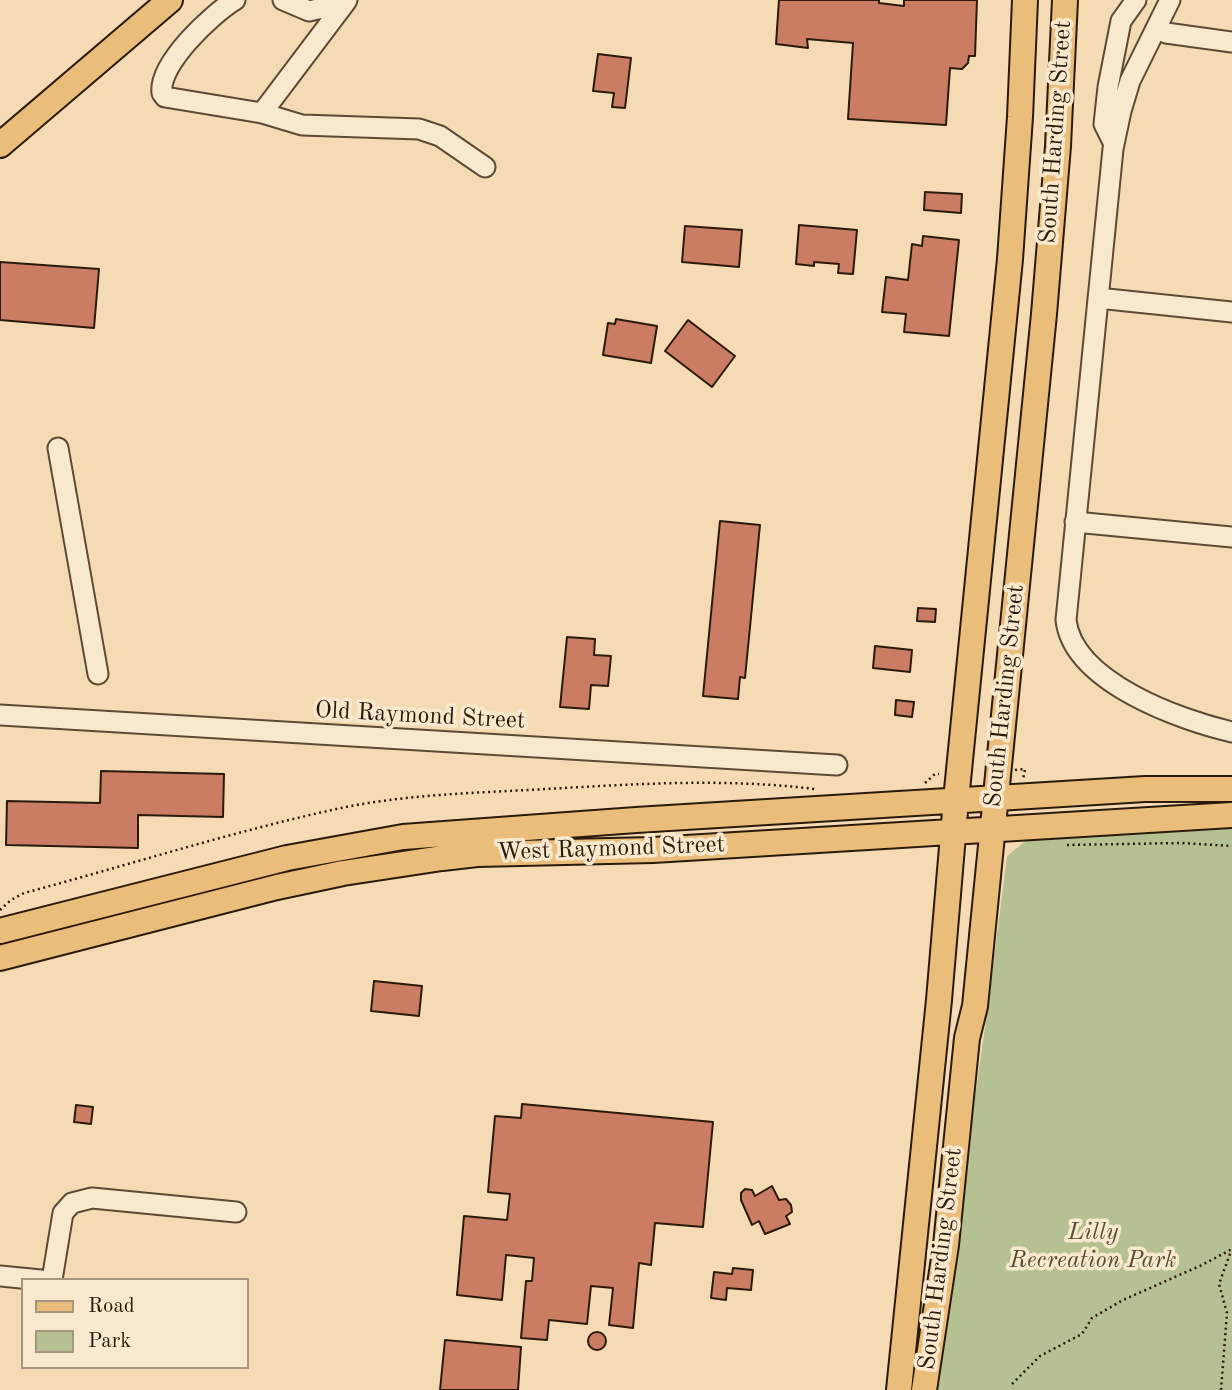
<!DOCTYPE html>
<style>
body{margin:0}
#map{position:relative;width:1232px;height:1390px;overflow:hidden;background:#f4dbb4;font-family:"Old Standard TT",serif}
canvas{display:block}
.legend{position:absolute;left:21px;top:1278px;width:228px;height:91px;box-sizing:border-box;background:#f8e8ce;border:2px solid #a69680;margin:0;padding:9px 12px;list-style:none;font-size:21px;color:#2a1a0b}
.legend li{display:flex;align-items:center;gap:14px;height:35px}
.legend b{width:35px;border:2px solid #a69680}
</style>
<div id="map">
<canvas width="1232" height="1390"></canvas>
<ul class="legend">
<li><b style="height:9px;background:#eabe7a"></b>Road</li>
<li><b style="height:19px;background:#b5c192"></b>Park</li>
</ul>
</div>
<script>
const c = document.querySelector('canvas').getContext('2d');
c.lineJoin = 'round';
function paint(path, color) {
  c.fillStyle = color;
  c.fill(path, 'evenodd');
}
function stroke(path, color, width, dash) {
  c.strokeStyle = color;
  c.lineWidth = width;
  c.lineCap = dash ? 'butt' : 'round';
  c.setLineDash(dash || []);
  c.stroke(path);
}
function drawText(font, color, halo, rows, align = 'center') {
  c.font = font + ' "Old Standard TT",serif';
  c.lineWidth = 7;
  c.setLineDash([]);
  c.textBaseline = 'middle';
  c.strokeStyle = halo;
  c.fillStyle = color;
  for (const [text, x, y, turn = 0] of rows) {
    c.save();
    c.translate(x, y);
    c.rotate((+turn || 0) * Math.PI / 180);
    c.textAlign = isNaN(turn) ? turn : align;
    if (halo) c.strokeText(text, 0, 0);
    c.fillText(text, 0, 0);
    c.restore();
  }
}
const green = new Path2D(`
 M 1232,828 L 1232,1390 L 932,1390 L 987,1014 L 1007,856 L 1027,840 Z`);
const building = new Path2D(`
 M 779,0 L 879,0 L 879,3 L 904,6 L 904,0 L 977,0 L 975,56 L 969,56 L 968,63 L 962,69 L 950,68 L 946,125 L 848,119 L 853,43 L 807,39 L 808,48 L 776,44 Z
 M 598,54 L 631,58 L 625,108 L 612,107 L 614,93 L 593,91 Z
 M 925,192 L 962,194 L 961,213 L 924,210 Z
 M 799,225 L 857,230 L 853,274 L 838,273 L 839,264 L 814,262 L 814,266 L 796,264 Z
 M 685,226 L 742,230 L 739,267 L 682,262 Z
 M 923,236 L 959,240 L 949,336 L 904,332 L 906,314 L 882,312 L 886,277 L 908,280 L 912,244 L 922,246 Z
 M 0,262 L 99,269 L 94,328 L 0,320 Z
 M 616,319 L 657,326 L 651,363 L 603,355 L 608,323 L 615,324 Z
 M 688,320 L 735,356 L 712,387 L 665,351 Z
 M 720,521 L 760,525 L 745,678 L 740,677 L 738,699 L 703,696 Z
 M 918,608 L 936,609 L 935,622 L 917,621 Z
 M 567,637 L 595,639 L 594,655 L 611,656 L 608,686 L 591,685 L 589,709 L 560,707 Z
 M 875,646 L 912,650 L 910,672 L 873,668 Z
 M 896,700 L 914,702 L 912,717 L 895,715 Z
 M 101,771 L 224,774 L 223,817 L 138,815 L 138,848 L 6,845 L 7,801 L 100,803 Z
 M 374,981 L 422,986 L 419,1016 L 371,1011 Z
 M 522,1104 L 713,1122 L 703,1227 L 655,1223 L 651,1265 L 639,1263 L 633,1328 L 609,1325 L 613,1288 L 591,1286 L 587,1324 L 549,1320 L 547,1340 L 521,1338 L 526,1281 L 532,1281 L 534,1258 L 506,1255 L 502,1300 L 457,1295 L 464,1216 L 507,1220 L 510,1194 L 488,1192 L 495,1116 L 521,1118 Z
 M 76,1105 L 93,1107 L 91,1124 L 74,1122 Z
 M 772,1186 L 779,1200 L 786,1199 L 791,1205 L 792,1212 L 786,1216 L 790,1224 L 765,1234 L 759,1221 L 752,1225 L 741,1200 L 741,1193 L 745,1189 L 752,1190 L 755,1196 Z
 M 733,1268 L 753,1270 L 751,1290 L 727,1288 L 726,1300 L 711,1298 L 714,1272 L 732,1274 Z
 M588 1341a9 9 0 1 1 18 0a9 9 0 1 1-18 0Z
 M 445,1340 L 521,1347 L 518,1390 L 440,1390 Z`);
const path = new Path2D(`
 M 1015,770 L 1025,769 L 1023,780
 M 925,783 L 935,774 L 939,774
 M 1067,845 L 1182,843 L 1232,846
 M 0,910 L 11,900 L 24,893 C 129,865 234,831 341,808 C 408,794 477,793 546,789 C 636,784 725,778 815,789
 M 1012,1384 L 1040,1356 L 1082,1334 L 1092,1318 L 1123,1300 L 1202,1265 L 1232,1249
 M 1221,1390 L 1227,1313 L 1219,1284 L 1231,1251`);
const minor = new Path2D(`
 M 235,0 C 212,14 158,64 162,93 L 165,97 L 262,113 L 302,125 L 419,129 L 440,136 L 485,167
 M 283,0 L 309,11 L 345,3 L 347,0
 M 1170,0 L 1130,81 L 1121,111 L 1113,149 L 1066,620 C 1073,682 1180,720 1232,732
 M 1157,26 L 1166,33 L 1232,42
 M 262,113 L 345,3
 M 1114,144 L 1104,124 L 1108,87 L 1121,21 L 1136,0
 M 1098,298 L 1232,312
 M 58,448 L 98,674
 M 1075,522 L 1232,537
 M 0,715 L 837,765
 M 0,1276 L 41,1280
 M 52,1280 L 63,1213 L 72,1203 L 92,1198 L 236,1212`);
const major = new Path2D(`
 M 0,145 L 170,0
 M 0,931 L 287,858 L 403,837 L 636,820 L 1145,789 L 1232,789
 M 0,958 L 277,887 L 343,873 L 442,858 L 477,854 L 653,850 L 1232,815
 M 899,1390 L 939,1000 L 956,800 L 1010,259 L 1020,117 L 1025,0
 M 924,1390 L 946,1245 L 967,1038 L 975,1006 L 1044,314 L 1058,146 L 1065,0`);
const streetNames = [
 ["South Harding Street",1056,132,-86],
 ["South Harding Street",1005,696,-84],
 ["Old Raymond Street",420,716,3],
 ["West Raymond Street",611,849,-2],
 ["South Harding Street",941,1259,-83]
];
const parkNames = [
 ["Lilly",1093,1233],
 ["Recreation Park",1093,1261]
];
paint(green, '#b5c192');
paint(building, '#ca7d63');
stroke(building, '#2a1a0b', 2);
stroke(minor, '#5c4a35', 23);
stroke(major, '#2a1a0b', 28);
stroke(path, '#2a1a0b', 2.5, [2, 3.5]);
stroke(minor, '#f8e8ce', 19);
stroke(major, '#eabe7a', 24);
drawText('24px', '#2a1a0b', '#f8e8ce', streetNames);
drawText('italic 24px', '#544c34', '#f8e8ce', parkNames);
</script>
